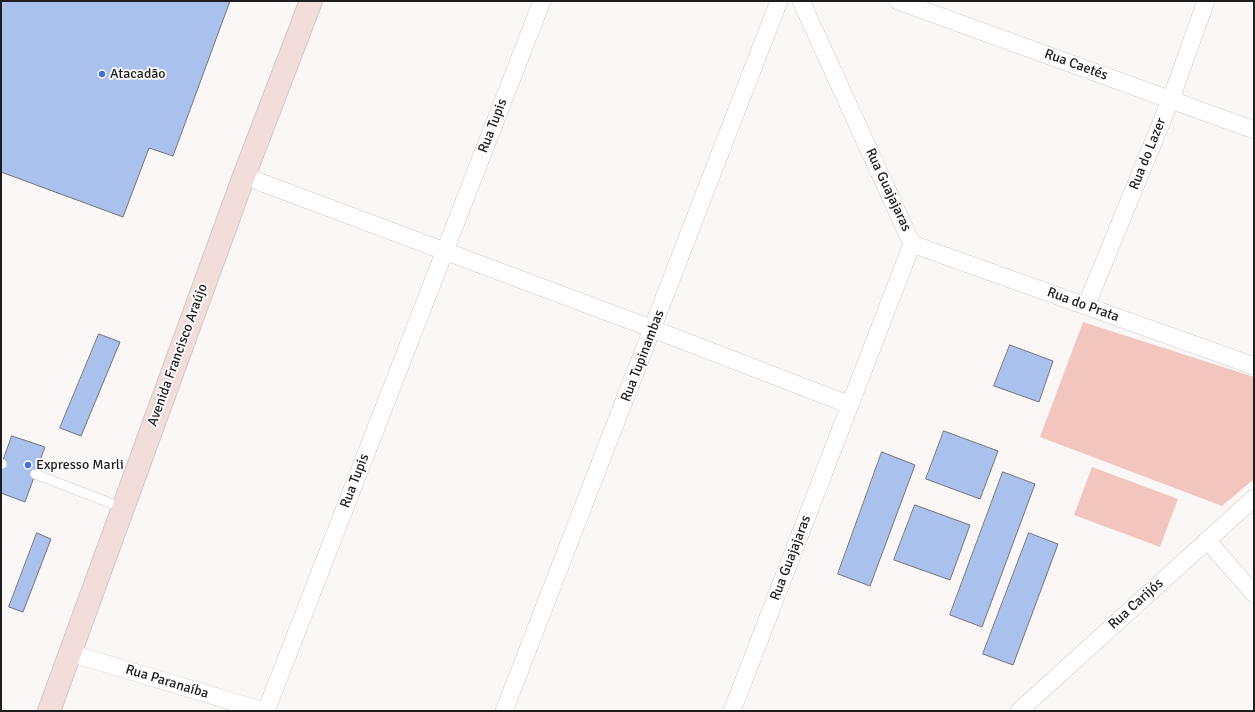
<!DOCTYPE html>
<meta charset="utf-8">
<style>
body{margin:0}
#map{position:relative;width:1255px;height:712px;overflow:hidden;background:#fbf7f6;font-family:Signika,sans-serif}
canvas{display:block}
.frame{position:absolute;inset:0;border:2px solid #1e1c1c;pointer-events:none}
</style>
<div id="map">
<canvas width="1255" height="712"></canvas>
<div class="frame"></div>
</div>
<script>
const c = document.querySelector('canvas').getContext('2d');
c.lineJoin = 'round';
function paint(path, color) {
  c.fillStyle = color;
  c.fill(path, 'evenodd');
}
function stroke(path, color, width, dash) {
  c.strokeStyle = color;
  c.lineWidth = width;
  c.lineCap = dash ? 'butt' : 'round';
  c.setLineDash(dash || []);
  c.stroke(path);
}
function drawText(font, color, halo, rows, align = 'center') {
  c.font = font + ' Signika,sans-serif';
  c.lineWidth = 3.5;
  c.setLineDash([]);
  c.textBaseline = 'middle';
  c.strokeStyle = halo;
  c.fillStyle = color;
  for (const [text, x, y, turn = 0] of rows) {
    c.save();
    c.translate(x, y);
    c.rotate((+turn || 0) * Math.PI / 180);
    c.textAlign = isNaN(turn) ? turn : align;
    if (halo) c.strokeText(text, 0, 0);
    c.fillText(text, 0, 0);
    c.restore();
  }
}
const green = new Path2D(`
 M 1083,322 L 1254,377 L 1254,479 L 1222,506 L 1040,437 Z
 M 1092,467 L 1178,499 L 1160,547 L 1074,515 Z`);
const building = new Path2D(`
 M 1,1 L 230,1 L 173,156 L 149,148 L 123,217 L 1,172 Z
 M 99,334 L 120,342 L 81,436 L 60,428 Z
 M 1010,345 L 1053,361 L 1039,402 L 994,386 Z
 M 944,431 L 998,451 L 980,499 L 926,479 Z
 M 12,436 L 45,447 L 25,502 L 1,493 L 1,466 Z
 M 882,452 L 915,465 L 870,586 L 838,574 Z
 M 1003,472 L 1035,484 L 982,627 L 950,615 Z
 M 915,505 L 970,525 L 950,580 L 894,560 Z
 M 37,533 L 51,539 L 23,612 L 9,607 Z
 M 1029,533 L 1058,544 L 1013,665 L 983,654 Z`);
const lane = new Path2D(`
 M 1,464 L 2,464
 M 35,474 L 123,508`);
const street = new Path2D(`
 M 898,1 L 1254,130
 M 244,176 L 653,329 L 850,405
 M 912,244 L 1254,366
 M 1086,306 L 1171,99 L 1206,1
 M 1207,540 L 1254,594
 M 70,653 L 264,711
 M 266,711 L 542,1
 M 504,711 L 779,1
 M 732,711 L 912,244 L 801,1
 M 1019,711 L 1254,498`);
const secondary = new Path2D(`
 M 49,711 L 244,176 L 311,1`);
const markers = [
 [102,74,4,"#4170e1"],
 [28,465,4,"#4170e1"]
];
const streetNames = [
 ["Rua Caetés",1076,65,20],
 ["Rua Tupis",493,126,-69],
 ["Rua do Lazer",1148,154,-68],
 ["Rua Guajajaras",888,190,65],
 ["Rua do Prata",1083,305,20],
 ["Avenida Francisco Araújo",178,355,-70],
 ["Rua Tupinambas",643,356,-69],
 ["Rua Tupis",355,481,-69],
 ["Rua Guajajaras",791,558,-69],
 ["Rua Carijós",1136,604,-42],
 ["Rua Paranaíba",167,682,17]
];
const poiNames = [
 ["Atacadão",110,74],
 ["Expresso Marli",36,465]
];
paint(green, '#f2c6bf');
paint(building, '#aac0ed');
stroke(building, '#737477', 1);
stroke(lane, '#cecac9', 10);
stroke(street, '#cecac9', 18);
stroke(secondary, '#cecac9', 24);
stroke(lane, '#fff', 9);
stroke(street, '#fff', 17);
stroke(secondary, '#f3ddda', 22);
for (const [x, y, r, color] of markers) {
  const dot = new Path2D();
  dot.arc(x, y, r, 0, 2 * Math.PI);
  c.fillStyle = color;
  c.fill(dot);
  stroke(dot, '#fff', 1.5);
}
drawText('14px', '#1e1c1c', '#fff', streetNames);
drawText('14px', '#1e1c1c', '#fff', poiNames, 'left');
</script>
